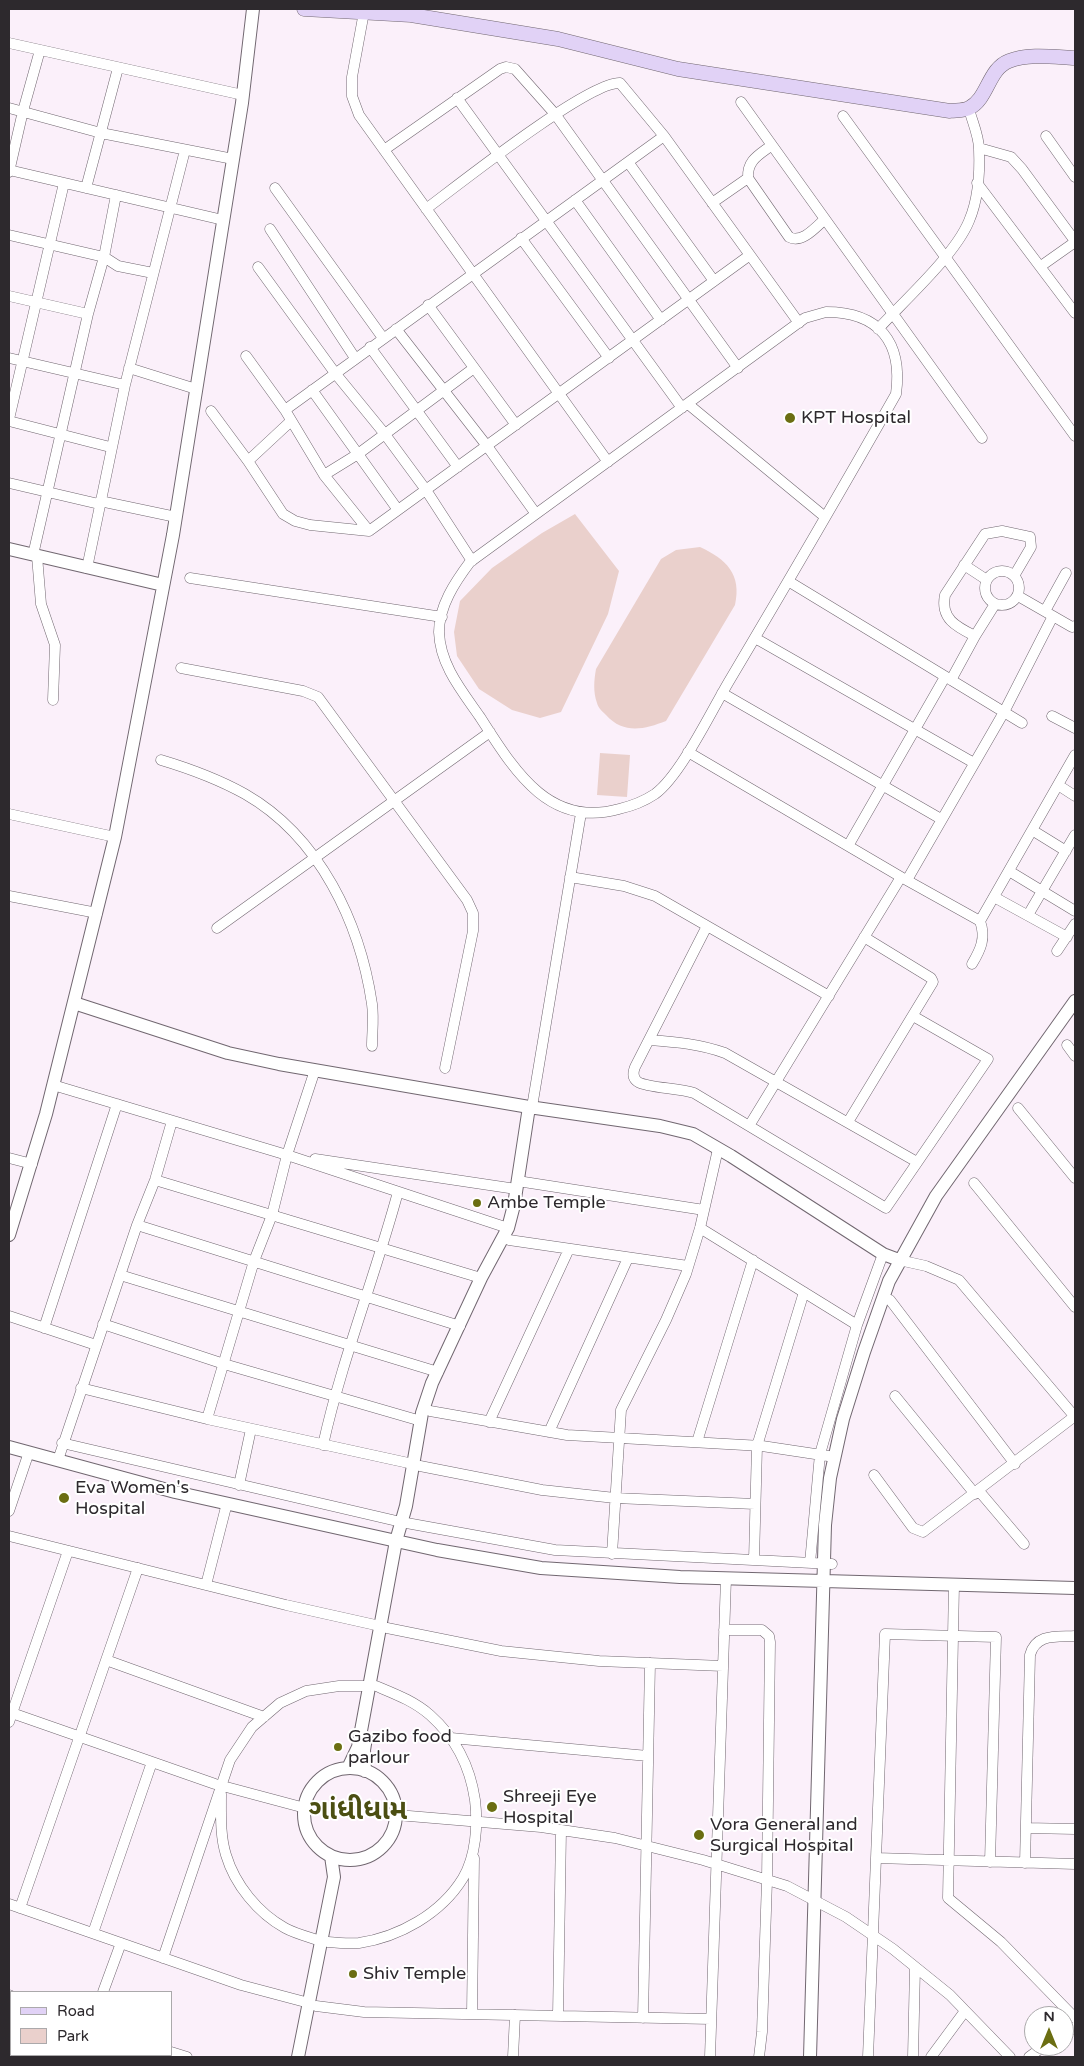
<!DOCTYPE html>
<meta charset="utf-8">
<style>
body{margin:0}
#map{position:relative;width:1084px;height:2066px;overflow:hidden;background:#fbf0fa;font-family:"Varela Round",sans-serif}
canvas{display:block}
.frame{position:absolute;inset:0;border:10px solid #2d292d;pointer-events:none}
.legend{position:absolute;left:10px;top:1991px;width:162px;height:65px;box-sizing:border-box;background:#fff;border:1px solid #aba9ab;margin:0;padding:6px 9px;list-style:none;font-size:15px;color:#2d292d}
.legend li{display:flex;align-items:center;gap:10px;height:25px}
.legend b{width:25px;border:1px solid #aba9ab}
.north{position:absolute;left:1024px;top:2006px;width:50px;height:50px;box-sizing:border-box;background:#fff;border:1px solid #aba9ab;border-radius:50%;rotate:0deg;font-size:14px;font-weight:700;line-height:20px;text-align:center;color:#2d292d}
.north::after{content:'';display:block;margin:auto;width:18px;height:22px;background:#6b6e12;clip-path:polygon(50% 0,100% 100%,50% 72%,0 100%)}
</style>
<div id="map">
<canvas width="1084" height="2066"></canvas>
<div class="frame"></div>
<ul class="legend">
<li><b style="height:6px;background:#e1d2f6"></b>Road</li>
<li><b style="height:14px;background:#ead0cc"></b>Park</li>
</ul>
<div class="north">N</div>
</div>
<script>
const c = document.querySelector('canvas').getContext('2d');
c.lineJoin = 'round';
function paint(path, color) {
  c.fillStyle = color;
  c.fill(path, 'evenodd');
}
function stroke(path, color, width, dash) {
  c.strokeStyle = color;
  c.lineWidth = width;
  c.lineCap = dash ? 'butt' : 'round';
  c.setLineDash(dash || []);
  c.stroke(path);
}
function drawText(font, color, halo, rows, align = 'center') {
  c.font = font + ' "Varela Round","Noto Sans Gujarati",sans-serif';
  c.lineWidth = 4;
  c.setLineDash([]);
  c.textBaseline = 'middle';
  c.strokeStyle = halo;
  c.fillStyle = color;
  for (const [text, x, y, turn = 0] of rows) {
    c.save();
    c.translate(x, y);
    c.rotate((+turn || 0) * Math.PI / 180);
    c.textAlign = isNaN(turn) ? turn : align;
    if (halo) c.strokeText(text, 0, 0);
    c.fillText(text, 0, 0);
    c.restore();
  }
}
const green = new Path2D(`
 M 575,514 L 619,571 L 608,614 L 561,712 L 540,718 L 512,710 L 479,689 L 457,656 L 454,632 L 460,601 L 492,568 L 542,533 Z
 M 700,547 C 726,559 742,574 735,605 L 666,721 C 645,729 624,735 606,715 C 603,712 598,708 597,703 C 593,692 594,680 596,669 L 661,559 L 676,550 Z
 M 600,753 L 630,755 L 627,797 L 597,795 Z`);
const minor = new Path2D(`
 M 364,12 L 352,77 L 352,96 L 359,115 L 608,462
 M 9,43 L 243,95
 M 457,98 L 682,408
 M 741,102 L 982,438
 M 9,108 L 101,133 L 233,159
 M 843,116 L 1075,436
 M 1046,136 L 1075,177
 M 772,145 C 759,155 747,160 748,178 L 789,237 C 802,244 816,227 825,219
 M 979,148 L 1011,157 L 1022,169 L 1075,241
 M 384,150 L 500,69 L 506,67 L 515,69 L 555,114 L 738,368
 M 628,162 L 714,281
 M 9,170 L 223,220
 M 9,172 L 23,111 L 40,50
 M 977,183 L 1075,313
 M 86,188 L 118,68
 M 275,188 L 383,338
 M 575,200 L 661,320
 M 712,203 L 748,178
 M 426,209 C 458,185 589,81 620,83 L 664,136 L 799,323
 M 270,229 L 355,358
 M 9,235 L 104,257 L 118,266 L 153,273
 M 521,238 L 609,358
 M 1041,266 L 1075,242
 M 258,267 L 335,373 L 384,433 L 426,490 L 472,561
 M 9,296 L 88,314
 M 428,305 L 516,425
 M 826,312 C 879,312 903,342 896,394 C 841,491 785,587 728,683 C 711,712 680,776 655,794 C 643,802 632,806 619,809 C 548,829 513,768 480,717 C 462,691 440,665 439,632 C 439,606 455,582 470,562 L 805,318 Z
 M 396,329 L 487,446 L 536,514
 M 878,329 C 905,300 955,255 969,221 C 978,200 980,172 979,149 C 979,136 972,121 969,109
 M 370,347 L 458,467
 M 246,356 L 285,410 L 664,136
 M 9,358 L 125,385
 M 129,368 L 196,389
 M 312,390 L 398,510
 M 688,404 L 825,517
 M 285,410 L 324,475 L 358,454 L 474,368
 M 211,411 L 248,461 L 283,514 L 295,521 L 310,525 L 369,531 L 750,255
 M 9,419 L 64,183
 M 9,421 L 110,447
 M 248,461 L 291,421
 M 324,475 L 369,531
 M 9,483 L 99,504
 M 100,501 L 176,517
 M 33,555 L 88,314 L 104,257 L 116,195
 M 37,556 L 41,604 L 55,645 L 53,700
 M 964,565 L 987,580
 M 87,568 L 125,385 L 185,150
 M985 588a17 17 0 1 1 34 0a17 17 0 1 1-34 0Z
 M 190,578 L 442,617
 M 788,581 L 1022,723
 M 1018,596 L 1072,627 L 1075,626
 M 995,604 L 975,636 C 957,627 940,619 945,595 L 985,534 L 1002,531 L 1030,537 L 1031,547 L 1014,576
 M 1045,611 L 1066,573
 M 755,638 L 974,763
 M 181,668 L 303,691 L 318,697 L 467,900 L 473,913 L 473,931 L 445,1068
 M 951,680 L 975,636
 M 722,693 L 941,819
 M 1052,716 L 1075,728
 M 688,752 L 901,877 L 980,921 C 986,938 981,949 972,964
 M 161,760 C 191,769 218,779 245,794 C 320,837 360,923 372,1004 C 374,1018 372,1033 372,1046
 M 1058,785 L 1075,796
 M 9,814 L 115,837
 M 1032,830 L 1066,851
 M 848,846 L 945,677
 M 1009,871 L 1075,911
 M 570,877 L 624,886 L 655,896 L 829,996
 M 907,880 L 1004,712 L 1053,616
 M 9,896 L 97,913
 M 994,897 L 1067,937
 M 1028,915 L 1075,835
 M 980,921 L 1075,755
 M 707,926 L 635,1067 C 633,1072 632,1078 638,1082 C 648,1088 679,1088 694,1093 L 886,1208 L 988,1059 L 913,1016
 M 217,928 L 490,732
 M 1057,951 L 1075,924
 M 650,1040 C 676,1042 700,1044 725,1053 L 917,1162
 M 1067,1045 L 1075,1056
 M 53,1085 L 287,1155 L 508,1228
 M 532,1107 L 581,813
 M 1018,1108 L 1075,1178
 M 848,1122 L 933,982 L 931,978 L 864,937
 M 749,1126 L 901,877
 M 9,1158 L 32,1164
 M 315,1159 L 516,1189
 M 155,1180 L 481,1278
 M 524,1182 L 704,1210
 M 974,1183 L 1075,1307
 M 137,1225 L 460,1326
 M 700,1228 L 857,1325
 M 509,1240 L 688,1266
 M 899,1260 L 926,1266 L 959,1280 L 1075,1417
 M 120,1275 L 438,1372
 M 890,1300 L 1015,1464
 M 9,1316 L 96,1345
 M 103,1324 L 224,1364 L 421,1421
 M 44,1328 L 117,1104
 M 81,1388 L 207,1419 L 413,1464
 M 895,1396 L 975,1494
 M 430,1411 L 567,1435 L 762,1446 L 835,1457
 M 207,1419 L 254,1261 L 272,1215 L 287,1155 L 315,1070
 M 489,1422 L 569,1249
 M 549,1432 L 628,1258
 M 697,1442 L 753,1260
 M 62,1443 L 401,1522 L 555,1550 L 832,1564
 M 323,1445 C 342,1359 375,1277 398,1192
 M 58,1460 L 137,1225 L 155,1180 L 172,1121
 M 420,1466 L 542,1490 L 615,1498 L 755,1504
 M 874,1475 L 913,1528 L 923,1532 L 1075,1416
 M 239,1485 L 251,1429
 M 979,1491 L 1024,1544
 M 9,1511 L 29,1452
 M 9,1536 L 286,1605 L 380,1626
 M 612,1554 L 621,1410 L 666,1320 L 686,1274 L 700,1228 L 718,1149
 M 754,1560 L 757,1446 L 804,1292
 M 810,1563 L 820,1454 L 857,1325 L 883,1254
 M 954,1584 L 948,1898 L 1001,1942 L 1075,2018
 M 206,1585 L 227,1503
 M 387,1628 L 501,1651 L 599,1661 L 723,1666
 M 724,1630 L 762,1630 L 769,1636 L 770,1642 L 767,1880 L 762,2032 L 759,2057
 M 106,1660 L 264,1717
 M 9,1712 L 215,1784 L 305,1808
 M 9,1722 L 68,1551
 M 451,1738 L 648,1756
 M 221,1794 C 221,1814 220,1836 226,1855 C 235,1885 258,1913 285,1928 C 296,1934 309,1937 321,1941
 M 397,1815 L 541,1827 L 615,1838 L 703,1860 L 787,1886 L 846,1917 L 893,1949 L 950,1995 L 1010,2057
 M 1026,1828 L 1075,1829
 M 876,1858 L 1075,1864
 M 1025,1863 L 1030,1655 C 1036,1633 1057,1637 1075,1636
 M 9,1904 L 241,1985 L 309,2003
 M 20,1908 L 138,1568
 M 93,1933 L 152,1762
 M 328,1942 C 338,1943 349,1944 359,1943 C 399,1937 441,1914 463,1878 C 476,1856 478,1825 475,1800 C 470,1766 456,1738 430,1715 C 414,1701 395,1694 376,1686
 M 163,1958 L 230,1760 L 252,1727 L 280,1703 L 306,1691 L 339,1686 L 369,1686
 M 103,1992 L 121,1943
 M 9,1995 L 11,1996
 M 316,2006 L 364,2012 L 711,2019
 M 9,2011 L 11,2005
 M 472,2014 L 474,1858
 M 558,2016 L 561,1830
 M 643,2018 L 650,1663
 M 1064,2034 L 1075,2027
 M 171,2052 L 187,2057
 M 513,2057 L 515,2015
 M 710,2057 L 726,1578
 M 868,2057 L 885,1634 L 996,1637 L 990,1862
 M 913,2057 L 915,1967
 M 931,2057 L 965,2011
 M 1029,2057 L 1044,2046`);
const tertiary = new Path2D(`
 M 9,549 L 163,585
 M 74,1003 L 228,1053 L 279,1064 L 529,1107 L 660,1126 L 693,1134 L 731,1156 L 883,1254 L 899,1260
 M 9,1235 L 46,1114 L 115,837 L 173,535 L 242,103 L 253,9
 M 9,1447 L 175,1492 L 437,1550 L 541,1568 L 680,1577 L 1075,1588
 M 348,1768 L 358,1747 L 396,1541 L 406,1506 L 422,1413 L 432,1383 L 481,1278 L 508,1228 L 514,1205 L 529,1107
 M304 1814a46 46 0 1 1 92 0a46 46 0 1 1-92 0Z
 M 365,1771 L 364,1750 L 366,1738
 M 298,2057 L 334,1877 L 331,1856
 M 810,2057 L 825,1525 L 830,1478 L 843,1419 L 864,1352 L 889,1281 L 936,1196 L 1075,1001`);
const secondary = new Path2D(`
 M 304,9 L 411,15 L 558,39 L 678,69 L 950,111 C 955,110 964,111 969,108 C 988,99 988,69 1009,61 C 1029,53 1054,57 1075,58`);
const markers = [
 [790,418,6,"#6b6e12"],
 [477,1203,5,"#6b6e12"],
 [64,1498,6,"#6b6e12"],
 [338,1747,5,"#6b6e12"],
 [492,1807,6,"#6b6e12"],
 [699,1835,6,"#6b6e12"],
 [353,1974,5,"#6b6e12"]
];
const poiNames = [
 ["KPT Hospital",801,418],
 ["Ambe Temple",487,1203],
 ["Eva Women's",75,1488],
 ["Hospital",75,1509],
 ["Gazibo food",348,1737],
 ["parlour",348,1758],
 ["Shreeji Eye",503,1797],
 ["Hospital",503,1818],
 ["Vora General and",710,1825],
 ["Surgical Hospital",710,1846],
 ["Shiv Temple",363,1974]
];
const townNames = [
 ["ગાંધીધામ",358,1812]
];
paint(green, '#ead0cc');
stroke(minor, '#716770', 11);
stroke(tertiary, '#716770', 14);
stroke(secondary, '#716770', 15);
stroke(minor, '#fff', 10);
stroke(tertiary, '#fff', 12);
stroke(secondary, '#e1d2f6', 14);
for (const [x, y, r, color] of markers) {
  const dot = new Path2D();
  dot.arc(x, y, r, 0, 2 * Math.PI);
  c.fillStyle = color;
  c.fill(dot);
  stroke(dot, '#fff', 2);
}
drawText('18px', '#2d292d', '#fff', poiNames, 'left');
drawText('bold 28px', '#4b4e12', '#fff', townNames);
</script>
